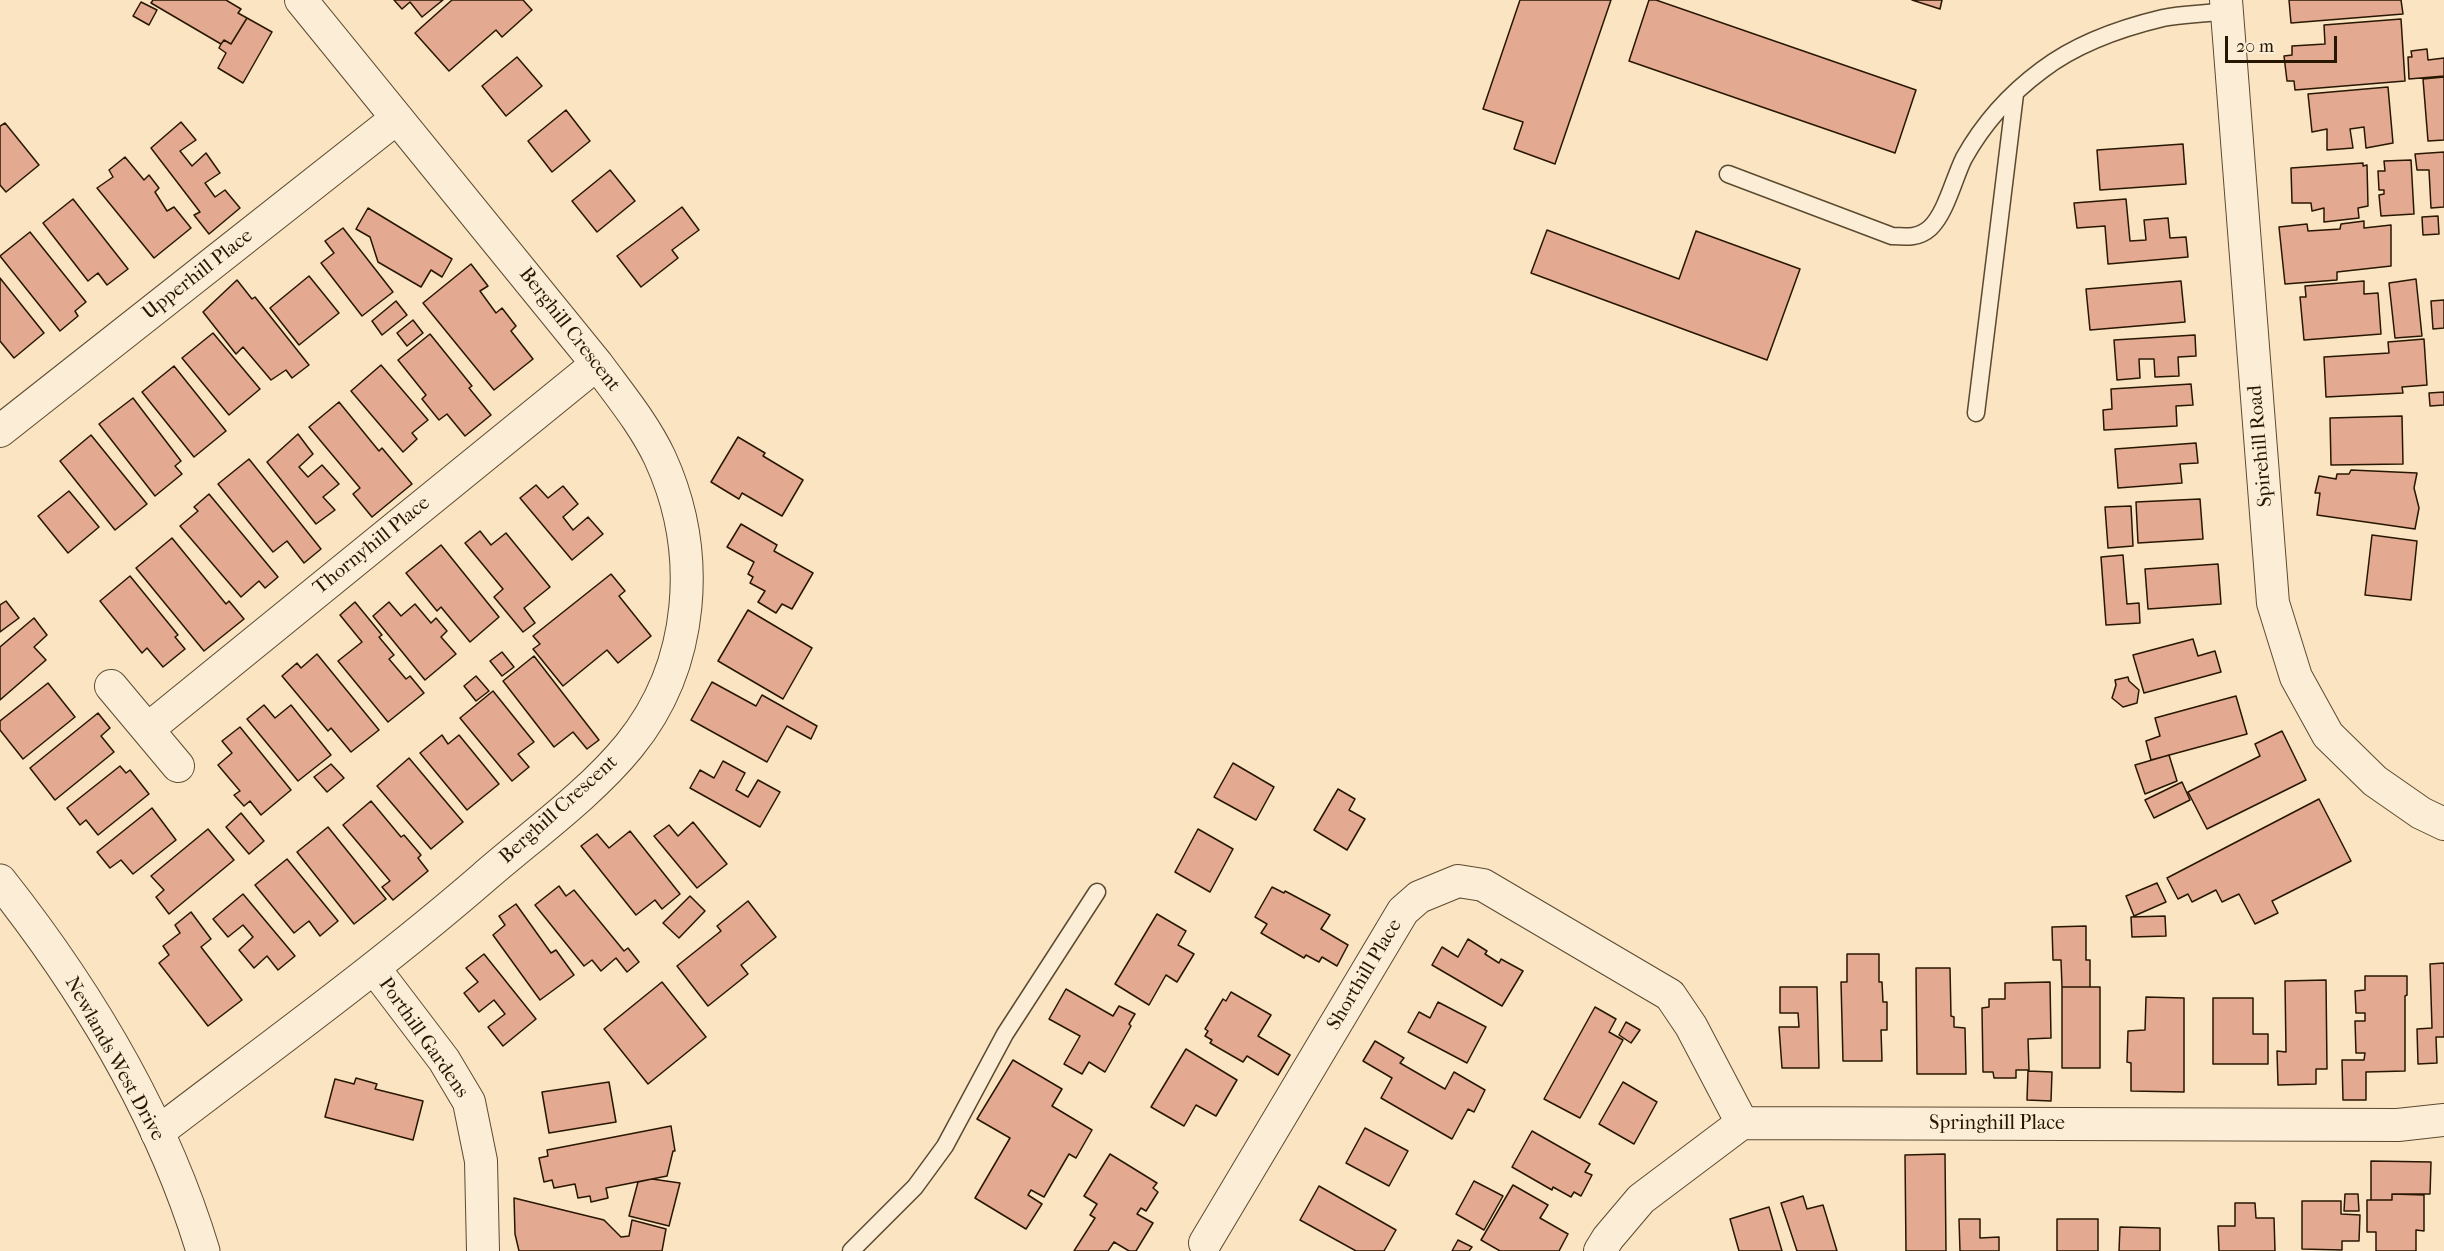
<!DOCTYPE html>
<style>
body{margin:0}
#map{position:relative;width:2444px;height:1251px;overflow:hidden;background:#fae4c1;font-family:"IM FELL French Canon",serif}
canvas{display:block}
.scale{position:absolute;left:2225px;top:36px;width:112px;height:27px;box-sizing:border-box;border:3px solid #281700;border-top:0;padding-left:8px;font-size:18px;line-height:21px;white-space:nowrap;color:#281700;-webkit-text-stroke:4px #fcedd7;paint-order:stroke}
</style>
<div id="map">
<canvas width="2444" height="1251"></canvas>
<div class="scale">20 m</div>
</div>
<script>
const c = document.querySelector('canvas').getContext('2d');
c.lineJoin = 'round';
function paint(path, color) {
  c.fillStyle = color;
  c.fill(path, 'evenodd');
}
function stroke(path, color, width, dash) {
  c.strokeStyle = color;
  c.lineWidth = width;
  c.lineCap = dash ? 'butt' : 'round';
  c.setLineDash(dash || []);
  c.stroke(path);
}
function drawText(font, color, halo, rows, align = 'center') {
  c.font = font + ' "IM FELL French Canon",serif';
  c.lineWidth = 4.5;
  c.setLineDash([]);
  c.textBaseline = 'middle';
  c.strokeStyle = halo;
  c.fillStyle = color;
  for (const [text, x, y, turn = 0] of rows) {
    c.save();
    c.translate(x, y);
    c.rotate((+turn || 0) * Math.PI / 180);
    c.textAlign = isNaN(turn) ? turn : align;
    if (halo) c.strokeText(text, 0, 0);
    c.fillText(text, 0, 0);
    c.restore();
  }
}
const building = new Path2D(`
 M 153,0 L 226,0 L 241,9 L 238,13 L 247,18 L 231,44 L 224,40 L 221,44 L 151,3 Z
 M 394,0 L 443,0 L 422,17 L 410,2 L 402,9 Z
 M 452,0 L 523,0 L 532,10 L 502,37 L 496,30 L 449,71 L 415,33 Z
 M 1520,0 L 1611,0 L 1555,164 L 1514,149 L 1523,122 L 1483,109 Z
 M 1649,0 L 1656,0 L 1916,90 L 1895,153 L 1629,61 Z
 M 1912,0 L 1942,0 L 1940,9 Z
 M 2289,0 L 2401,0 L 2403,14 L 2291,23 Z
 M 141,2 L 157,10 L 149,25 L 133,16 Z
 M 247,18 L 272,32 L 243,83 L 218,68 L 226,53 L 219,48 L 221,44 L 224,40 L 231,44 Z
 M 2401,19 L 2405,81 L 2295,90 L 2294,81 L 2287,81 L 2284,56 L 2292,55 L 2292,46 L 2325,44 L 2324,25 Z
 M 2427,49 L 2428,60 L 2444,58 L 2444,76 L 2409,79 L 2408,57 L 2412,57 L 2411,51 Z
 M 517,57 L 542,86 L 506,116 L 482,86 Z
 M 2444,77 L 2444,140 L 2428,141 L 2423,79 Z
 M 2388,87 L 2393,143 L 2366,148 L 2364,127 L 2350,129 L 2353,148 L 2327,150 L 2327,129 L 2312,132 L 2308,94 Z
 M 566,110 L 590,141 L 552,172 L 528,141 Z
 M 181,122 L 196,140 L 180,151 L 192,166 L 206,153 L 220,173 L 205,183 L 215,197 L 225,190 L 240,208 L 209,234 L 194,215 L 200,212 L 151,148 Z
 M 5,123 L 39,165 L 6,192 L 0,185 L 0,126 Z
 M 2183,144 L 2186,184 L 2100,190 L 2097,150 Z
 M 2444,152 L 2444,207 L 2431,208 L 2429,170 L 2417,170 L 2415,154 Z
 M 125,157 L 144,180 L 149,175 L 159,188 L 155,192 L 167,211 L 174,207 L 191,228 L 154,258 L 97,188 L 113,177 L 109,170 Z
 M 2411,160 L 2414,214 L 2381,216 L 2379,195 L 2384,194 L 2384,190 L 2379,190 L 2378,171 L 2385,171 L 2384,161 Z
 M 2363,163 L 2363,166 L 2367,165 L 2368,206 L 2358,208 L 2359,218 L 2324,222 L 2324,208 L 2312,211 L 2311,203 L 2292,203 L 2291,168 Z
 M 610,170 L 635,201 L 597,232 L 572,201 Z
 M 73,199 L 128,269 L 107,285 L 98,273 L 88,281 L 43,223 Z
 M 2126,199 L 2130,241 L 2146,240 L 2144,220 L 2168,218 L 2170,238 L 2186,237 L 2188,257 L 2108,264 L 2105,226 L 2077,228 L 2074,203 Z
 M 682,207 L 699,230 L 672,250 L 678,258 L 641,287 L 617,256 Z
 M 368,208 L 452,259 L 442,277 L 431,270 L 421,287 L 378,262 L 370,237 L 356,229 Z
 M 2438,216 L 2439,234 L 2423,235 L 2422,217 Z
 M 2364,221 L 2364,228 L 2391,225 L 2391,266 L 2337,272 L 2337,280 L 2285,284 L 2279,227 L 2307,224 L 2308,231 L 2340,229 L 2341,224 Z
 M 343,228 L 393,292 L 362,316 L 321,263 L 334,253 L 325,241 Z
 M 1547,230 L 1679,279 L 1696,231 L 1800,269 L 1767,360 L 1531,273 Z
 M 30,232 L 86,302 L 75,311 L 78,316 L 60,331 L 0,256 Z
 M 471,264 L 488,286 L 480,291 L 496,313 L 502,308 L 516,326 L 511,331 L 533,359 L 494,390 L 423,303 Z
 M 309,276 L 339,313 L 299,345 L 270,308 Z
 M 0,278 L 44,333 L 14,358 L 0,341 Z
 M 2416,279 L 2422,336 L 2395,338 L 2389,283 Z
 M 237,280 L 252,299 L 255,297 L 309,365 L 292,378 L 286,370 L 271,380 L 243,347 L 236,354 L 203,312 Z
 M 2181,281 L 2185,322 L 2090,330 L 2086,289 Z
 M 2364,281 L 2364,294 L 2378,293 L 2381,334 L 2304,340 L 2300,297 L 2306,297 L 2305,286 Z
 M 2444,300 L 2444,328 L 2433,329 L 2431,301 Z
 M 396,301 L 407,315 L 382,335 L 372,321 Z
 M 413,320 L 423,333 L 407,346 L 397,333 Z
 M 213,333 L 260,389 L 229,415 L 182,358 Z
 M 430,334 L 472,386 L 469,388 L 491,415 L 465,436 L 447,414 L 439,420 L 422,399 L 426,395 L 398,360 Z
 M 2195,335 L 2196,356 L 2178,357 L 2179,376 L 2155,377 L 2154,359 L 2139,359 L 2140,378 L 2117,380 L 2114,340 Z
 M 2424,339 L 2427,385 L 2402,387 L 2403,393 L 2326,397 L 2324,357 L 2389,353 L 2388,342 Z
 M 381,365 L 428,420 L 412,433 L 417,439 L 403,452 L 351,391 Z
 M 174,366 L 226,431 L 194,457 L 142,392 Z
 M 2191,384 L 2193,405 L 2176,406 L 2177,426 L 2104,430 L 2103,410 L 2112,409 L 2111,389 Z
 M 2444,392 L 2444,405 L 2430,406 L 2429,393 Z
 M 133,398 L 181,461 L 175,466 L 182,474 L 155,496 L 99,424 Z
 M 339,402 L 379,451 L 382,448 L 412,484 L 372,517 L 353,494 L 360,488 L 309,427 Z
 M 2402,416 L 2403,464 L 2331,465 L 2330,418 Z
 M 298,434 L 313,454 L 299,467 L 308,477 L 322,465 L 339,484 L 323,497 L 335,510 L 316,524 L 267,462 Z
 M 91,435 L 147,504 L 115,530 L 60,461 Z
 M 738,437 L 765,453 L 763,456 L 803,480 L 782,516 L 742,493 L 739,499 L 711,482 Z
 M 2196,443 L 2198,463 L 2180,464 L 2182,483 L 2118,488 L 2115,449 Z
 M 249,459 L 321,549 L 304,563 L 287,541 L 273,552 L 218,484 Z
 M 2351,470 L 2417,473 L 2414,488 L 2419,508 L 2415,529 L 2317,515 L 2320,493 L 2315,493 L 2319,476 L 2336,479 L 2337,474 L 2349,474 Z
 M 536,485 L 548,498 L 563,486 L 578,504 L 563,517 L 573,530 L 588,517 L 603,534 L 572,560 L 520,498 Z
 M 69,491 L 99,527 L 68,553 L 38,516 Z
 M 209,494 L 278,577 L 265,588 L 259,581 L 241,597 L 180,526 L 198,511 L 194,507 Z
 M 2200,499 L 2203,539 L 2138,543 L 2136,502 Z
 M 2131,506 L 2133,546 L 2108,548 L 2105,507 Z
 M 741,524 L 777,545 L 774,551 L 813,573 L 792,609 L 782,604 L 776,613 L 758,602 L 765,591 L 750,583 L 753,577 L 748,574 L 754,562 L 727,547 Z
 M 480,531 L 491,545 L 506,533 L 550,587 L 524,608 L 535,623 L 523,632 L 494,597 L 503,589 L 465,543 Z
 M 2372,535 L 2417,541 L 2411,600 L 2365,595 Z
 M 172,538 L 226,604 L 229,601 L 244,619 L 204,651 L 136,568 Z
 M 441,545 L 499,617 L 470,642 L 441,607 L 437,611 L 406,573 Z
 M 2123,555 L 2127,604 L 2139,603 L 2140,623 L 2106,625 L 2101,557 Z
 M 2218,564 L 2221,604 L 2148,609 L 2145,569 Z
 M 611,574 L 625,591 L 619,596 L 651,636 L 618,663 L 607,650 L 563,686 L 533,649 L 540,644 L 533,636 Z
 M 130,576 L 178,635 L 175,637 L 185,649 L 163,667 L 147,648 L 142,653 L 100,601 Z
 M 6,601 L 19,618 L 0,632 L 0,605 Z
 M 355,602 L 382,635 L 379,637 L 394,655 L 389,659 L 406,679 L 410,676 L 424,693 L 388,722 L 338,661 L 362,642 L 340,615 Z
 M 389,602 L 401,616 L 415,604 L 431,623 L 436,618 L 447,631 L 441,637 L 456,654 L 425,680 L 373,616 Z
 M 748,610 L 812,648 L 783,699 L 718,661 Z
 M 34,618 L 47,635 L 34,647 L 46,660 L 0,700 L 0,647 Z
 M 2193,639 L 2198,656 L 2215,651 L 2221,672 L 2144,693 L 2133,655 Z
 M 502,652 L 514,667 L 502,676 L 490,661 Z
 M 317,654 L 379,730 L 351,752 L 331,728 L 328,731 L 282,676 L 297,663 L 301,668 Z
 M 534,656 L 599,740 L 587,749 L 573,732 L 554,747 L 503,681 Z
 M 476,676 L 489,691 L 476,701 L 464,686 Z
 M 2128,677 L 2129,681 L 2139,690 L 2137,703 L 2123,707 L 2112,698 L 2116,685 L 2115,680 Z
 M 712,682 L 756,706 L 762,695 L 817,726 L 811,739 L 787,726 L 767,762 L 691,720 Z
 M 48,683 L 75,717 L 23,759 L 0,730 L 0,721 Z
 M 493,691 L 534,742 L 518,754 L 529,767 L 512,781 L 460,718 Z
 M 2236,696 L 2247,734 L 2151,760 L 2146,741 L 2160,736 L 2155,718 Z
 M 264,705 L 275,718 L 291,705 L 331,755 L 298,781 L 247,719 Z
 M 98,713 L 110,728 L 101,736 L 114,752 L 55,800 L 30,768 Z
 M 240,727 L 291,790 L 261,815 L 250,801 L 244,806 L 234,795 L 240,791 L 218,765 L 232,753 L 222,741 Z
 M 2282,731 L 2306,780 L 2207,829 L 2188,792 L 2260,756 L 2255,744 Z
 M 442,735 L 448,744 L 459,735 L 499,784 L 467,810 L 420,753 Z
 M 2169,755 L 2177,781 L 2145,794 L 2135,765 Z
 M 409,758 L 463,822 L 431,849 L 377,786 Z
 M 723,761 L 745,773 L 736,790 L 748,797 L 758,780 L 780,792 L 760,827 L 690,788 L 700,770 L 714,778 Z
 M 1233,763 L 1274,787 L 1256,820 L 1214,797 Z
 M 331,764 L 344,778 L 327,792 L 314,777 Z
 M 120,766 L 126,773 L 130,770 L 149,794 L 98,835 L 86,820 L 80,825 L 67,808 Z
 M 2182,782 L 2190,800 L 2154,818 L 2145,800 Z
 M 1338,789 L 1355,799 L 1349,810 L 1365,819 L 1347,850 L 1314,830 Z
 M 2319,799 L 2351,861 L 2272,901 L 2278,913 L 2255,924 L 2239,894 L 2222,902 L 2216,890 L 2192,902 L 2188,894 L 2178,899 L 2167,878 Z
 M 371,801 L 401,837 L 404,835 L 421,855 L 418,858 L 428,871 L 393,900 L 382,887 L 390,881 L 343,825 Z
 M 152,808 L 176,840 L 133,874 L 121,860 L 110,868 L 97,852 Z
 M 241,813 L 264,841 L 249,854 L 226,827 Z
 M 693,822 L 727,864 L 697,888 L 654,836 L 669,825 L 678,836 Z
 M 328,827 L 386,899 L 354,924 L 297,852 Z
 M 208,829 L 234,860 L 169,914 L 156,897 L 164,890 L 151,876 Z
 M 1198,829 L 1233,849 L 1210,892 L 1175,872 Z
 M 630,831 L 680,894 L 662,909 L 655,900 L 636,915 L 581,846 L 597,834 L 609,848 Z
 M 287,859 L 338,921 L 320,936 L 309,921 L 294,933 L 255,885 Z
 M 2157,883 L 2166,902 L 2134,916 L 2126,896 Z
 M 559,886 L 566,896 L 574,890 L 624,951 L 628,948 L 639,962 L 627,972 L 616,958 L 601,971 L 592,960 L 584,966 L 535,905 Z
 M 1272,887 L 1284,893 L 1285,891 L 1330,915 L 1321,929 L 1348,945 L 1337,966 L 1322,957 L 1319,962 L 1306,955 L 1304,958 L 1261,933 L 1267,924 L 1255,917 Z
 M 243,894 L 295,956 L 278,970 L 267,956 L 254,968 L 239,950 L 253,937 L 243,925 L 228,937 L 213,919 Z
 M 690,896 L 705,911 L 679,938 L 663,923 Z
 M 748,901 L 776,937 L 741,965 L 748,974 L 708,1006 L 677,966 L 721,931 L 717,926 Z
 M 516,904 L 551,953 L 556,950 L 574,975 L 540,1000 L 493,935 L 505,925 L 499,916 Z
 M 191,912 L 211,939 L 201,947 L 242,1000 L 208,1026 L 159,963 L 169,955 L 163,946 L 180,933 L 175,925 Z
 M 1157,914 L 1186,931 L 1178,945 L 1194,954 L 1177,982 L 1166,975 L 1149,1005 L 1115,984 Z
 M 2165,916 L 2166,936 L 2132,937 L 2131,917 Z
 M 2086,926 L 2086,960 L 2090,960 L 2090,987 L 2062,987 L 2061,960 L 2053,960 L 2052,927 Z
 M 1468,939 L 1487,951 L 1485,954 L 1499,963 L 1501,959 L 1523,971 L 1502,1006 L 1432,965 L 1442,947 L 1458,957 Z
 M 484,954 L 536,1019 L 503,1046 L 488,1027 L 505,1014 L 494,1000 L 479,1012 L 464,993 L 478,982 L 466,968 Z
 M 1847,954 L 1879,954 L 1879,982 L 1882,982 L 1883,1002 L 1887,1002 L 1887,1030 L 1881,1030 L 1882,1061 L 1843,1061 L 1841,982 L 1847,982 Z
 M 2444,963 L 2444,1037 L 2436,1037 L 2437,1063 L 2418,1064 L 2417,1029 L 2432,1028 L 2430,964 Z
 M 1916,968 L 1950,968 L 1951,1016 L 1954,1017 L 1954,1027 L 1965,1028 L 1966,1074 L 1917,1074 Z
 M 2365,976 L 2407,976 L 2407,995 L 2405,996 L 2405,1071 L 2366,1072 L 2366,1100 L 2343,1100 L 2342,1060 L 2364,1060 L 2365,1053 L 2356,1053 L 2355,1021 L 2365,1021 L 2365,1013 L 2356,1013 L 2355,991 L 2365,990 Z
 M 2326,980 L 2327,1069 L 2316,1069 L 2316,1084 L 2278,1085 L 2277,1051 L 2286,1052 L 2285,981 Z
 M 662,982 L 706,1037 L 648,1084 L 604,1029 Z
 M 2050,982 L 2051,1038 L 2028,1039 L 2029,1070 L 2016,1070 L 2016,1078 L 1994,1078 L 1993,1072 L 1983,1072 L 1982,1008 L 1989,1007 L 1989,999 L 2005,999 L 2005,983 Z
 M 1780,987 L 1817,987 L 1819,1068 L 1782,1068 L 1779,1027 L 1799,1027 L 1798,1013 L 1780,1013 Z
 M 2062,987 L 2100,987 L 2100,1068 L 2062,1068 Z
 M 1066,989 L 1113,1016 L 1119,1006 L 1135,1014 L 1129,1024 L 1131,1026 L 1105,1072 L 1089,1062 L 1082,1074 L 1064,1064 L 1080,1036 L 1049,1019 Z
 M 1231,992 L 1271,1015 L 1258,1036 L 1290,1055 L 1278,1075 L 1247,1056 L 1243,1062 L 1210,1043 L 1212,1040 L 1205,1036 L 1208,1031 L 1205,1029 L 1223,999 L 1226,1001 Z
 M 2146,997 L 2184,998 L 2184,1092 L 2131,1091 L 2131,1063 L 2127,1062 L 2128,1031 L 2145,1030 Z
 M 2213,998 L 2253,998 L 2253,1034 L 2268,1034 L 2268,1064 L 2213,1064 Z
 M 1438,1002 L 1486,1027 L 1467,1063 L 1408,1032 L 1419,1012 L 1430,1018 Z
 M 1595,1007 L 1616,1019 L 1609,1032 L 1623,1040 L 1580,1118 L 1544,1099 Z
 M 1626,1022 L 1640,1030 L 1631,1043 L 1619,1035 Z
 M 1375,1041 L 1404,1058 L 1400,1063 L 1445,1089 L 1454,1072 L 1485,1090 L 1474,1112 L 1468,1109 L 1452,1139 L 1381,1098 L 1392,1078 L 1363,1061 Z
 M 1186,1049 L 1237,1080 L 1216,1116 L 1196,1105 L 1184,1126 L 1151,1107 Z
 M 1013,1060 L 1062,1089 L 1052,1106 L 1092,1130 L 1076,1158 L 1069,1154 L 1044,1197 L 1031,1190 L 1028,1195 L 1042,1204 L 1026,1229 L 975,1198 L 1010,1138 L 977,1119 Z
 M 2028,1071 L 2052,1072 L 2051,1101 L 2027,1100 Z
 M 356,1078 L 377,1084 L 375,1089 L 423,1101 L 413,1140 L 325,1117 L 335,1079 L 354,1084 Z
 M 609,1082 L 616,1122 L 549,1133 L 542,1092 Z
 M 1623,1082 L 1657,1102 L 1634,1144 L 1599,1124 Z
 M 671,1126 L 675,1151 L 673,1151 L 667,1176 L 606,1188 L 608,1198 L 591,1202 L 590,1196 L 578,1198 L 575,1184 L 554,1188 L 552,1180 L 544,1182 L 539,1158 L 548,1156 L 547,1150 Z
 M 1365,1128 L 1408,1151 L 1389,1186 L 1346,1163 Z
 M 1532,1131 L 1590,1164 L 1585,1172 L 1592,1175 L 1581,1196 L 1574,1192 L 1571,1197 L 1553,1187 L 1552,1190 L 1512,1167 Z
 M 1110,1154 L 1157,1183 L 1153,1188 L 1158,1192 L 1146,1211 L 1141,1208 L 1137,1214 L 1153,1223 L 1136,1251 L 1129,1251 L 1114,1242 L 1108,1251 L 1074,1251 L 1095,1218 L 1090,1215 L 1097,1204 L 1084,1196 Z
 M 1945,1154 L 1946,1251 L 1906,1251 L 1905,1155 Z
 M 2371,1161 L 2431,1162 L 2430,1194 L 2392,1194 L 2392,1200 L 2371,1200 Z
 M 652,1179 L 680,1183 L 669,1226 L 629,1216 L 638,1182 Z
 M 1474,1181 L 1503,1196 L 1484,1230 L 1456,1214 Z
 M 1513,1185 L 1548,1205 L 1540,1218 L 1568,1234 L 1559,1251 L 1500,1251 L 1481,1240 Z
 M 1319,1186 L 1396,1230 L 1384,1251 L 1356,1251 L 1300,1220 Z
 M 2345,1194 L 2358,1194 L 2359,1211 L 2344,1211 Z
 M 2392,1194 L 2424,1195 L 2424,1231 L 2416,1230 L 2416,1251 L 2376,1251 L 2376,1232 L 2367,1232 L 2367,1200 L 2392,1200 Z
 M 1803,1196 L 1807,1209 L 1823,1205 L 1837,1251 L 1797,1251 L 1781,1203 Z
 M 514,1198 L 604,1220 L 621,1237 L 629,1236 L 632,1220 L 666,1229 L 662,1251 L 519,1251 L 515,1234 Z
 M 2302,1201 L 2341,1201 L 2341,1214 L 2360,1215 L 2359,1241 L 2342,1241 L 2342,1250 L 2302,1249 Z
 M 2235,1203 L 2255,1203 L 2256,1218 L 2274,1218 L 2275,1251 L 2219,1251 L 2218,1226 L 2235,1226 Z
 M 1769,1207 L 1782,1251 L 1739,1251 L 1730,1219 Z
 M 1959,1219 L 1980,1219 L 1980,1238 L 1999,1237 L 1999,1251 L 1960,1251 Z
 M 2057,1219 L 2098,1219 L 2098,1251 L 2057,1251 Z
 M 2120,1227 L 2160,1228 L 2160,1251 L 2119,1251 Z
 M 1458,1240 L 1472,1247 L 1469,1251 L 1452,1251 Z`);
const service = new Path2D(`
 M 1728,174 L 1892,236 C 1907,237 1919,238 1930,228 C 1946,213 1954,178 1964,158 C 1983,124 2011,93 2042,70 C 2076,44 2121,28 2163,18 C 2183,14 2206,14 2226,11
 M 1976,413 L 2015,94
 M 851,1251 L 915,1187 L 945,1146 L 1005,1034 L 1097,892`);
const minor = new Path2D(`
 M 2226,0 L 2273,603 L 2296,677 L 2328,735 L 2375,781 L 2421,813 L 2444,824
 M 0,431 L 397,118
 M 111,686 L 178,766
 M 148,729 L 597,364
 M 374,968 L 444,1060 L 469,1102 L 481,1161 L 483,1251
 M 157,1133 C 267,1049 379,968 483,878 C 530,837 590,794 629,746 C 695,665 703,552 660,458 C 644,424 619,394 597,364 L 301,0
 M 1205,1243 L 1403,911 L 1419,897 L 1458,881 L 1483,885 L 1670,995 L 1691,1026 L 1742,1123
 M 1600,1251 L 1608,1238 L 1641,1199 L 1742,1123 L 2398,1125 L 2444,1120`);
const tertiary = new Path2D(`
 M 0,881 C 87,991 162,1116 203,1251`);
const streetNames = [
 ["Upperhill Place",198,275,-38],
 ["Berghill Crescent",569,330,52],
 ["Spirehill Road",2261,446,-95],
 ["Thornyhill Place",372,546,-39],
 ["Berghill Crescent",559,810,-42],
 ["Shorthill Place",1365,975,-59],
 ["Porthill Gardens",423,1038,55],
 ["Newlands West Drive",114,1059,61],
 ["Springhill Place",1997,1124]
];
paint(building, '#e4a991');
stroke(building, '#281700', 1.5);
stroke(service, '#5c4a30', 19);
stroke(minor, '#5c4a30', 34);
stroke(tertiary, '#5c4a30', 35);
stroke(service, '#fcedd7', 16);
stroke(minor, '#fcedd7', 32);
stroke(tertiary, '#fcedd7', 33);
drawText('20px', '#281700', '#fcedd7', streetNames);
</script>
